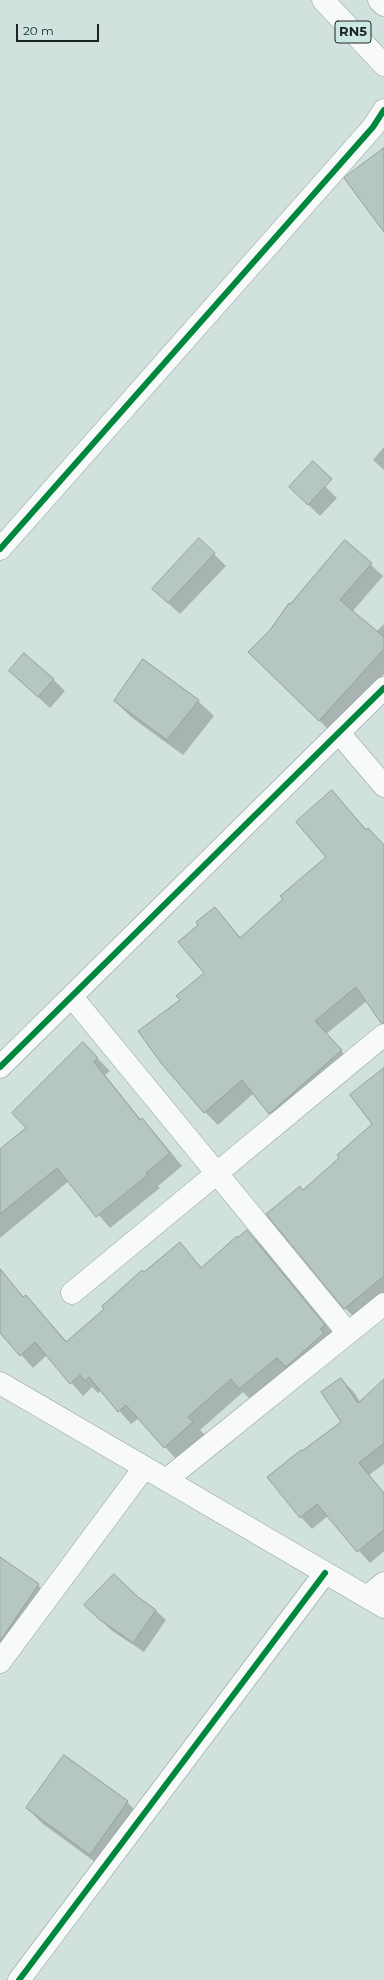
<!DOCTYPE html>
<style>
body{margin:0}
#map{position:relative;width:384px;height:1980px;overflow:hidden;background:#d1e1de;font-family:Montserrat,sans-serif}
canvas{display:block}
.scale{position:absolute;left:16px;top:24px;width:83px;height:18px;box-sizing:border-box;border:2px solid #1a2422;border-top:0;padding-left:5px;font-size:12px;line-height:14px;white-space:nowrap;color:#1a2422;-webkit-text-stroke:3px #cbe7e1;paint-order:stroke}
</style>
<div id="map">
<canvas width="384" height="1980"></canvas>
<div class="scale">20 m</div>
</div>
<script>
const c = document.querySelector('canvas').getContext('2d');
c.lineJoin = 'round';
function paint(path, color) {
  c.fillStyle = color;
  c.fill(path, 'evenodd');
}
function stroke(path, color, width, dash) {
  c.strokeStyle = color;
  c.lineWidth = width;
  c.lineCap = dash ? 'butt' : 'round';
  c.setLineDash(dash || []);
  c.stroke(path);
}
function drawText(font, color, halo, rows, align = 'center') {
  c.font = font + ' Montserrat,sans-serif';
  c.lineWidth = 4;
  c.setLineDash([]);
  c.textBaseline = 'middle';
  c.strokeStyle = halo;
  c.fillStyle = color;
  for (const [text, x, y, turn = 0] of rows) {
    c.save();
    c.translate(x, y);
    c.rotate((+turn || 0) * Math.PI / 180);
    c.textAlign = isNaN(turn) ? turn : align;
    if (halo) c.strokeText(text, 0, 0);
    c.fillText(text, 0, 0);
    c.restore();
  }
}
const shadow = new Path2D(`
 M 384,447 L 384,470 L 373,460 Z
 M 307,469 L 337,498 L 320,516 L 290,487 Z
 M 345,541 L 383,576 L 352,612 L 376,632 L 384,624 L 384,674 L 331,732 L 250,652 L 271,631 Z
 M 214,554 L 226,566 L 180,614 L 153,589 Z
 M 10,671 L 53,679 L 65,691 L 50,708 Z
 M 115,701 L 198,701 L 214,716 L 183,755 L 131,717 Z
 M 332,792 L 367,830 L 384,845 L 384,1023 L 367,1001 L 326,1034 L 353,1064 L 283,1126 L 254,1093 L 218,1125 L 205,1112 L 181,1000 L 205,974 L 200,925 L 215,908 L 241,938 L 328,857 Z
 M 83,1044 L 110,1071 L 105,1075 L 141,1120 L 154,1132 L 182,1166 L 158,1186 L 160,1188 L 110,1228 L 69,1181 L 0,1238 L 0,1151 L 28,1128 Z
 M 384,1072 L 384,1297 L 357,1320 L 345,1308 L 268,1214 L 304,1191 L 340,1158 L 374,1124 Z
 M 247,1231 L 260,1244 L 337,1338 L 252,1401 L 243,1392 L 200,1430 L 205,1435 L 177,1460 L 139,1418 L 131,1424 L 101,1390 L 98,1393 L 92,1387 L 83,1396 L 47,1355 L 33,1368 L 0,1331 L 0,1268 L 24,1298 L 26,1297 L 38,1309 L 67,1342 L 144,1274 L 180,1244 L 202,1268 Z
 M 341,1379 L 353,1391 L 361,1403 L 384,1381 L 384,1464 L 369,1475 L 384,1493 L 384,1551 L 370,1563 L 328,1516 L 312,1529 L 301,1517 L 302,1452 L 342,1422 Z
 M 0,1558 L 38,1585 L 52,1599 L 0,1650 Z
 M 137,1598 L 155,1610 L 166,1620 L 144,1652 L 111,1630 L 86,1605 Z
 M 64,1757 L 127,1802 L 143,1818 L 106,1870 L 43,1824 L 27,1808 Z`);
const building = new Path2D(`
 M 384,148 L 384,232 L 344,178 Z
 M 313,461 L 332,479 L 308,505 L 289,487 Z
 M 199,538 L 215,553 L 168,603 L 152,589 Z
 M 345,540 L 372,563 L 340,600 L 384,637 L 384,649 L 319,721 L 248,652 L 270,630 L 289,603 L 290,604 Z
 M 24,653 L 54,679 L 38,697 L 9,671 Z
 M 143,659 L 199,700 L 167,740 L 114,701 Z
 M 332,790 L 366,830 L 368,828 L 384,845 L 384,1023 L 381,1023 L 356,987 L 315,1021 L 342,1050 L 269,1114 L 242,1080 L 204,1113 L 161,1063 L 138,1031 L 180,1000 L 176,996 L 204,973 L 178,942 L 198,925 L 196,922 L 215,907 L 240,938 L 283,899 L 280,896 L 326,857 L 296,822 Z
 M 83,1042 L 98,1058 L 94,1062 L 140,1120 L 142,1118 L 170,1153 L 146,1173 L 148,1175 L 96,1217 L 57,1168 L 0,1214 L 0,1149 L 26,1128 L 12,1113 Z
 M 384,1068 L 384,1276 L 344,1309 L 266,1214 L 300,1186 L 303,1190 L 339,1158 L 337,1155 L 372,1124 L 350,1095 Z
 M 247,1230 L 325,1325 L 320,1329 L 324,1333 L 286,1367 L 277,1358 L 239,1389 L 231,1379 L 188,1417 L 193,1422 L 164,1448 L 126,1405 L 118,1412 L 89,1377 L 85,1381 L 80,1375 L 70,1384 L 35,1342 L 20,1356 L 0,1333 L 0,1269 L 23,1297 L 26,1295 L 66,1342 L 104,1309 L 102,1306 L 142,1270 L 144,1272 L 180,1242 L 201,1268 L 237,1236 L 238,1237 Z
 M 341,1378 L 358,1403 L 384,1379 L 384,1443 L 359,1463 L 384,1493 L 384,1530 L 357,1552 L 317,1504 L 300,1518 L 267,1477 L 301,1450 L 302,1451 L 341,1422 L 321,1392 Z
 M 0,1557 L 39,1584 L 0,1641 Z
 M 114,1574 L 138,1597 L 156,1610 L 133,1643 L 100,1620 L 84,1605 Z
 M 64,1755 L 128,1801 L 90,1855 L 26,1808 Z`);
const street = new Path2D(`
 M 0,549 L 373,127 L 384,110
 M 339,733 L 384,786
 M 72,997 L 348,1333
 M 0,1067 L 384,688
 M 72,1293 L 384,1035
 M 0,1383 L 384,1607
 M 166,1480 L 384,1304
 M 367,1597 L 384,1583
 M 0,1662 L 144,1468
 M 19,1980 L 325,1573`);
const highway = new Path2D(`
 M 323,0 L 384,65
 M 379,0 L 384,5`);
const cycleway = new Path2D(`
 M 0,549 L 373,127 L 384,110
 M 0,1067 L 384,688
 M 19,1980 L 325,1573`);
const shields = [
 [353,32,36]
];
const shieldNames = [
 ["RN5",353,32]
];
paint(shadow, '#0003');
paint(building, '#b6c6c3');
stroke(building, '#93a09d', 1);
stroke(street, '#919d9b', 23);
stroke(highway, '#919d9b', 23);
stroke(street, '#f8fafa', 22);
stroke(highway, '#f8fafa', 22);
stroke(cycleway, '#00873e', 6);
for (const [x, y, w] of shields) {
  const box = new Path2D();
  box.roundRect(x - w / 2, y - 11, w, 22, 3);
  c.fillStyle = '#cbe7e1';
  c.fill(box);
  stroke(box, '#1a2422', 1);
}
drawText('bold 13px', '#1a2422', null, shieldNames);
</script>
